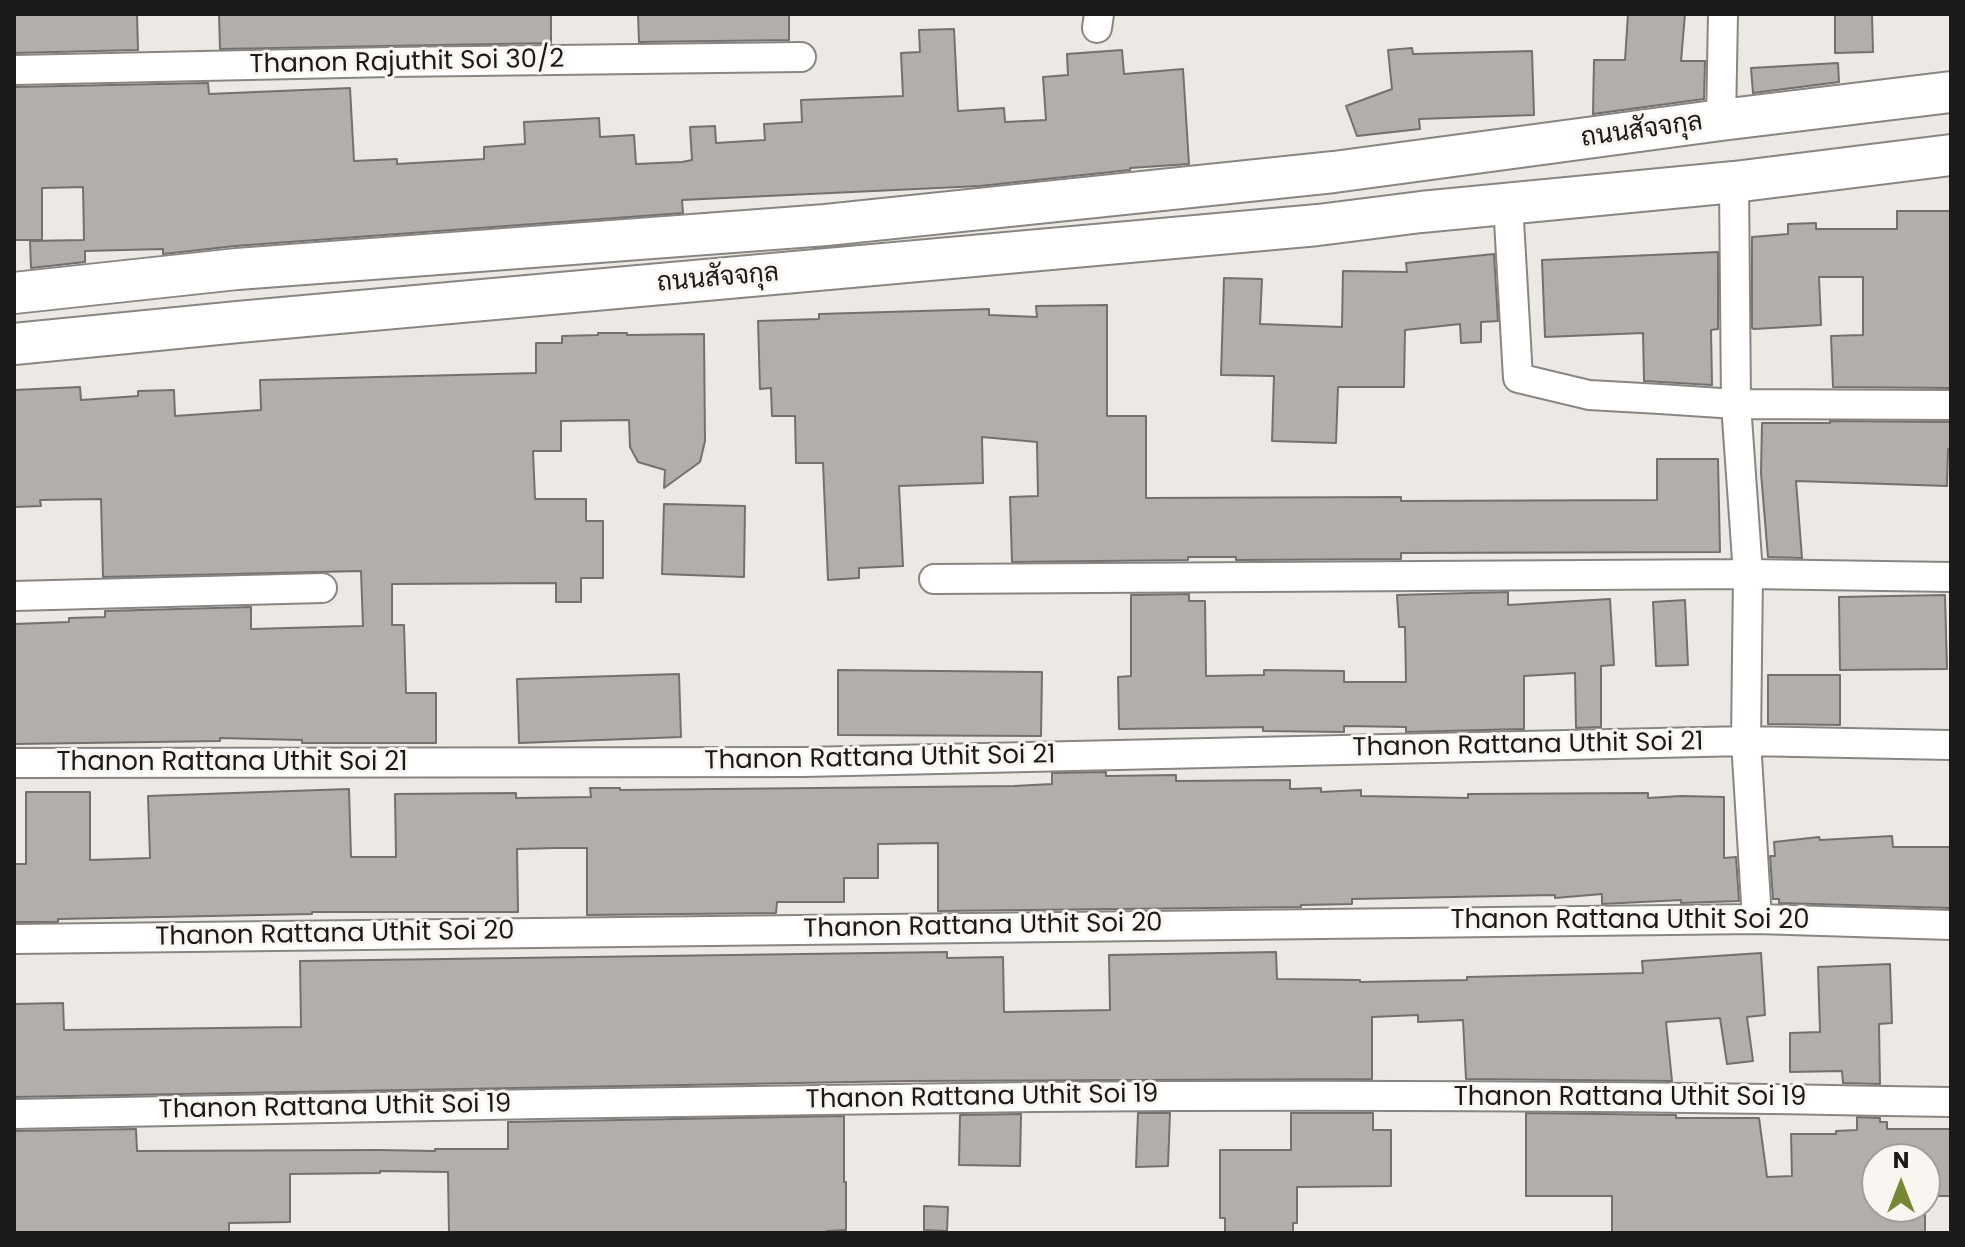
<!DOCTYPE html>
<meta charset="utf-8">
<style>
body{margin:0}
#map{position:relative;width:1965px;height:1247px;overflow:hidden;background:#ece8e4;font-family:Poppins,sans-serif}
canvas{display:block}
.frame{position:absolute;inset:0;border:16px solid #1c1a19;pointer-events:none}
.north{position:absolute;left:1861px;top:1143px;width:80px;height:80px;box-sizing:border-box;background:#f9f5f1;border:2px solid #a19d9b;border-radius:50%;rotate:0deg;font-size:22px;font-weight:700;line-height:32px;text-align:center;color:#1c1a19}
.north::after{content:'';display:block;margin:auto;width:28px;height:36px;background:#778736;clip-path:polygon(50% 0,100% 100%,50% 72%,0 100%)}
</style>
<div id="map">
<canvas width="1965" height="1247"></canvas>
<div class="frame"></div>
<div class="north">N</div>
</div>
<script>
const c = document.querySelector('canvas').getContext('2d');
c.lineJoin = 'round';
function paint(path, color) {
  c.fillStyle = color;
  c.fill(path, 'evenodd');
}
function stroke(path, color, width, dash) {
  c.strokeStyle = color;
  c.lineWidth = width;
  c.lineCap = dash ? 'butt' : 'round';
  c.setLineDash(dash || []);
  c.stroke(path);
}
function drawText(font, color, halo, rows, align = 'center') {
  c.font = font + ' Poppins,Sarabun,sans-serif';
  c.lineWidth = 6;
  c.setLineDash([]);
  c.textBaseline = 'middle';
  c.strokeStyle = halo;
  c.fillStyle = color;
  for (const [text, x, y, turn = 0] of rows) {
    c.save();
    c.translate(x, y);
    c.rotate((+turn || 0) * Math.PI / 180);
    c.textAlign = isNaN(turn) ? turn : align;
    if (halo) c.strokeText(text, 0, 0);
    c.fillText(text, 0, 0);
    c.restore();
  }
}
const building = new Path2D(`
 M 14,14 L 137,14 L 138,50 L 14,53 Z
 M 219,14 L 551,14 L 551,43 L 220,49 Z
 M 638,14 L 789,14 L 789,40 L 639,42 Z
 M 1628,14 L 1685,14 L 1681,61 L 1705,61 L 1704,99 L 1593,114 L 1594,60 L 1625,60 Z
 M 1835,14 L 1872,14 L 1873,52 L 1835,53 Z
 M 954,29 L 958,111 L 1004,108 L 1005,122 L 1046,120 L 1043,77 L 1068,75 L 1067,54 L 1122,50 L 1124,74 L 1183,69 L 1189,164 L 1130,168 L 1130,170 L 980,186 L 682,200 L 683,213 L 235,246 L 163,254 L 163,249 L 85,251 L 85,262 L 31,268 L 30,241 L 84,240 L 83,187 L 42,188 L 42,240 L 14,240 L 14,87 L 208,83 L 209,94 L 350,88 L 354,161 L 397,159 L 397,164 L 484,159 L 484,147 L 525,144 L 524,122 L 599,118 L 600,137 L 634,135 L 636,164 L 682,162 L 692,160 L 690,127 L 715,126 L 716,143 L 765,140 L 764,124 L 802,122 L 801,100 L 903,96 L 901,53 L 920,52 L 919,30 Z
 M 1412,48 L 1413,54 L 1532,51 L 1534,115 L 1419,119 L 1420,129 L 1357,136 L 1346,106 L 1392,89 L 1388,50 Z
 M 1838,63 L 1839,82 L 1753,93 L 1751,68 Z
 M 1897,211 L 1951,211 L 1951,388 L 1833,387 L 1831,336 L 1863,335 L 1863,277 L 1819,277 L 1821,325 L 1754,329 L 1752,328 L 1752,237 L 1788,234 L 1788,224 L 1816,223 L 1816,229 L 1897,229 Z
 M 1718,252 L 1718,329 L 1711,330 L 1712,385 L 1644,381 L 1643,333 L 1545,337 L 1542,260 Z
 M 1494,254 L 1498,321 L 1481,322 L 1481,342 L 1461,343 L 1460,324 L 1405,330 L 1404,387 L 1338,387 L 1336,443 L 1272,441 L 1274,376 L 1221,375 L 1224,278 L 1262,279 L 1260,324 L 1342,327 L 1343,271 L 1407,272 L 1406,263 Z
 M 1107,305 L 1107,416 L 1146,416 L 1146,498 L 1401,497 L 1401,501 L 1657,500 L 1657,459 L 1718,459 L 1720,552 L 1401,553 L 1401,559 L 1236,560 L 1236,557 L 1188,557 L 1188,560 L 1012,562 L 1010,497 L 1038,496 L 1037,442 L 982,437 L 983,483 L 899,486 L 903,566 L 859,568 L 859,578 L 828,580 L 823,463 L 796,463 L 795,416 L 772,416 L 771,388 L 760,389 L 758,321 L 819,319 L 819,314 L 989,309 L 989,315 L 1037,317 L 1036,306 Z
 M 598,333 L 627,333 L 627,335 L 704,334 L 705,441 L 700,462 L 664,488 L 665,470 L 638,462 L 630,447 L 629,420 L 561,421 L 561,451 L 533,451 L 535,499 L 586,499 L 586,521 L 603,521 L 603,578 L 581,578 L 581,602 L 556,602 L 556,583 L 392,584 L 392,625 L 404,625 L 406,693 L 436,693 L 436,743 L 302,743 L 302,740 L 220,738 L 220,741 L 14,744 L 14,624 L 69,622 L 69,618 L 105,617 L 105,611 L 251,607 L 251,629 L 363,626 L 361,571 L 103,577 L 101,499 L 40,500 L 41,506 L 14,507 L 14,390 L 80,387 L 81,400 L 138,396 L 138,391 L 174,390 L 175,416 L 261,410 L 260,380 L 536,373 L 536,343 L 562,343 L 562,336 L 598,335 Z
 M 1830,421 L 1951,422 L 1951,449 L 1948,449 L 1947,486 L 1796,481 L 1802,558 L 1768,557 L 1761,473 L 1762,423 L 1830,423 Z
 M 664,504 L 745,506 L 744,577 L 662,574 Z
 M 1508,592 L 1508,605 L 1610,599 L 1614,665 L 1601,666 L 1601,727 L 1576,728 L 1575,673 L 1524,676 L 1524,729 L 1406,732 L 1406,727 L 1344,726 L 1344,732 L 1263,731 L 1263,727 L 1119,729 L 1118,677 L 1131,676 L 1131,595 L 1189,594 L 1189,601 L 1205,601 L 1206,676 L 1264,675 L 1264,670 L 1344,671 L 1344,682 L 1406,682 L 1405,627 L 1399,627 L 1397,595 Z
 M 1945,595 L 1947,669 L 1840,670 L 1839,597 Z
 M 1685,600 L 1688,665 L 1656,666 L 1653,602 Z
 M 838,670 L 1042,672 L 1041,736 L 838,735 Z
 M 679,674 L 681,737 L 519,743 L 517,679 Z
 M 1768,675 L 1840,675 L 1840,725 L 1768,724 Z
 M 1106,772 L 1106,776 L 1176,775 L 1176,781 L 1290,780 L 1290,789 L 1321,788 L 1321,792 L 1361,790 L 1361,796 L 1468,798 L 1468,794 L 1648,793 L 1648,798 L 1681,796 L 1724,797 L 1724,858 L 1736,857 L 1739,901 L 1681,903 L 1681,900 L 1602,904 L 1602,894 L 1555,898 L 1555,895 L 1352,899 L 1352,904 L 1301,905 L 1301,907 L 938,911 L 938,843 L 878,844 L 878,878 L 844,878 L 844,902 L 777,902 L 776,913 L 587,915 L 587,848 L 555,848 L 517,849 L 518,912 L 312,912 L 312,914 L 58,919 L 58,922 L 14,922 L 14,864 L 26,864 L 26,792 L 90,792 L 90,860 L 150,858 L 148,796 L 349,789 L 351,857 L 396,857 L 395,794 L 516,793 L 516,798 L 591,797 L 590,788 L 620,788 L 620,790 L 1014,786 L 1052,784 L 1052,773 Z
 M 1892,836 L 1893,847 L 1951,847 L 1951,908 L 1779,903 L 1779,899 L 1773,899 L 1770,856 L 1775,856 L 1774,842 L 1819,837 L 1820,840 Z
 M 947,952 L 947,958 L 1003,957 L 1004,1012 L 1110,1010 L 1109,955 L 1276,952 L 1277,979 L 1360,980 L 1360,982 L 1467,980 L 1467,977 L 1643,973 L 1642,961 L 1761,953 L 1765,1015 L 1747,1017 L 1753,1061 L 1727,1064 L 1720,1018 L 1666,1022 L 1672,1081 L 1466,1079 L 1463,1020 L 1418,1022 L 1418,1015 L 1372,1017 L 1372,1079 L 908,1081 L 14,1097 L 14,1004 L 63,1003 L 64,1030 L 301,1027 L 300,961 Z
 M 1890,964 L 1892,1023 L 1879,1024 L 1880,1084 L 1843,1083 L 1842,1071 L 1790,1072 L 1790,1033 L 1820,1032 L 1818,967 Z
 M 1138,1113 L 1170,1113 L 1168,1166 L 1136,1167 Z
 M 1291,1113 L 1373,1113 L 1373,1130 L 1391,1130 L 1391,1186 L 1297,1187 L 1297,1223 L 1293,1223 L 1293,1233 L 1225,1233 L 1225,1218 L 1220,1218 L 1220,1150 L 1291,1150 Z
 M 1526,1113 L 1676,1115 L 1676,1118 L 1759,1118 L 1767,1177 L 1792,1176 L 1791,1134 L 1836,1134 L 1836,1131 L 1857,1130 L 1857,1117 L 1880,1118 L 1880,1122 L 1887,1122 L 1887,1129 L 1951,1129 L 1951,1196 L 1925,1196 L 1925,1159 L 1877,1159 L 1877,1207 L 1881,1207 L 1881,1211 L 1925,1211 L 1925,1233 L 1612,1233 L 1612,1196 L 1526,1196 Z
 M 1021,1114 L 1020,1166 L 959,1165 L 960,1115 Z
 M 844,1116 L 844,1182 L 846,1182 L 846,1230 L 827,1231 L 827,1233 L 449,1233 L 448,1172 L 380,1171 L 380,1173 L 290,1174 L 290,1222 L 229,1223 L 229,1233 L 14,1233 L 14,1131 L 136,1129 L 137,1151 L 379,1150 L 435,1151 L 435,1149 L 508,1149 L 508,1122 Z
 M 924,1206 L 948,1207 L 947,1231 L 924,1230 Z`);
const street = new Path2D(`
 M 1097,28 L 1099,14
 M 14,70 L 391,62 L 801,57
 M 1721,120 L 1723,14
 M 1734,182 L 1736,404 L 1748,574 L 1746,741 L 1757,919
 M 1508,203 L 1518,378 L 1589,395 L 1660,399 L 1736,404 L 1951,405
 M 934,579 L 1748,574 L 1951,577
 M 14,596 L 322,588
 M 14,763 L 804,762 L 1746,741 L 1951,745
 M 14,939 L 1757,919 L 1951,925
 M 14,1114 C 355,1108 695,1100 1036,1097 C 1341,1094 1646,1096 1951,1102`);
const secondary = new Path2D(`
 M 14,293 L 237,269 L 826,225 L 1334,172 L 1721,120 L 1951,92
 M 14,344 L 238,322 L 1318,225 L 1421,212 L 1734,182 L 1951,155`);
const streetNames = [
 ["Thanon Rajuthit Soi 30/2",407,63,-1],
 ["ถนนสัจจกุล",1642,131,-8],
 ["ถนนสัจจกุล",718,279,-5],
 ["Thanon Rattana Uthit Soi 21",1528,746,-1],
 ["Thanon Rattana Uthit Soi 21",880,759,-1],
 ["Thanon Rattana Uthit Soi 21",232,763],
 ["Thanon Rattana Uthit Soi 20",1630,921],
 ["Thanon Rattana Uthit Soi 20",983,927,-1],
 ["Thanon Rattana Uthit Soi 20",335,935,-1],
 ["Thanon Rattana Uthit Soi 19",982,1098,-1],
 ["Thanon Rattana Uthit Soi 19",1630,1098],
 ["Thanon Rattana Uthit Soi 19",335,1108,-1]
];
paint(building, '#b2aeab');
stroke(building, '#74706d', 2);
stroke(street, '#898682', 32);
stroke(secondary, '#898682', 44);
stroke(street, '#fff', 28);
stroke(secondary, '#fff', 40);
drawText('26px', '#1c1a19', '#f9f5f1', streetNames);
</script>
